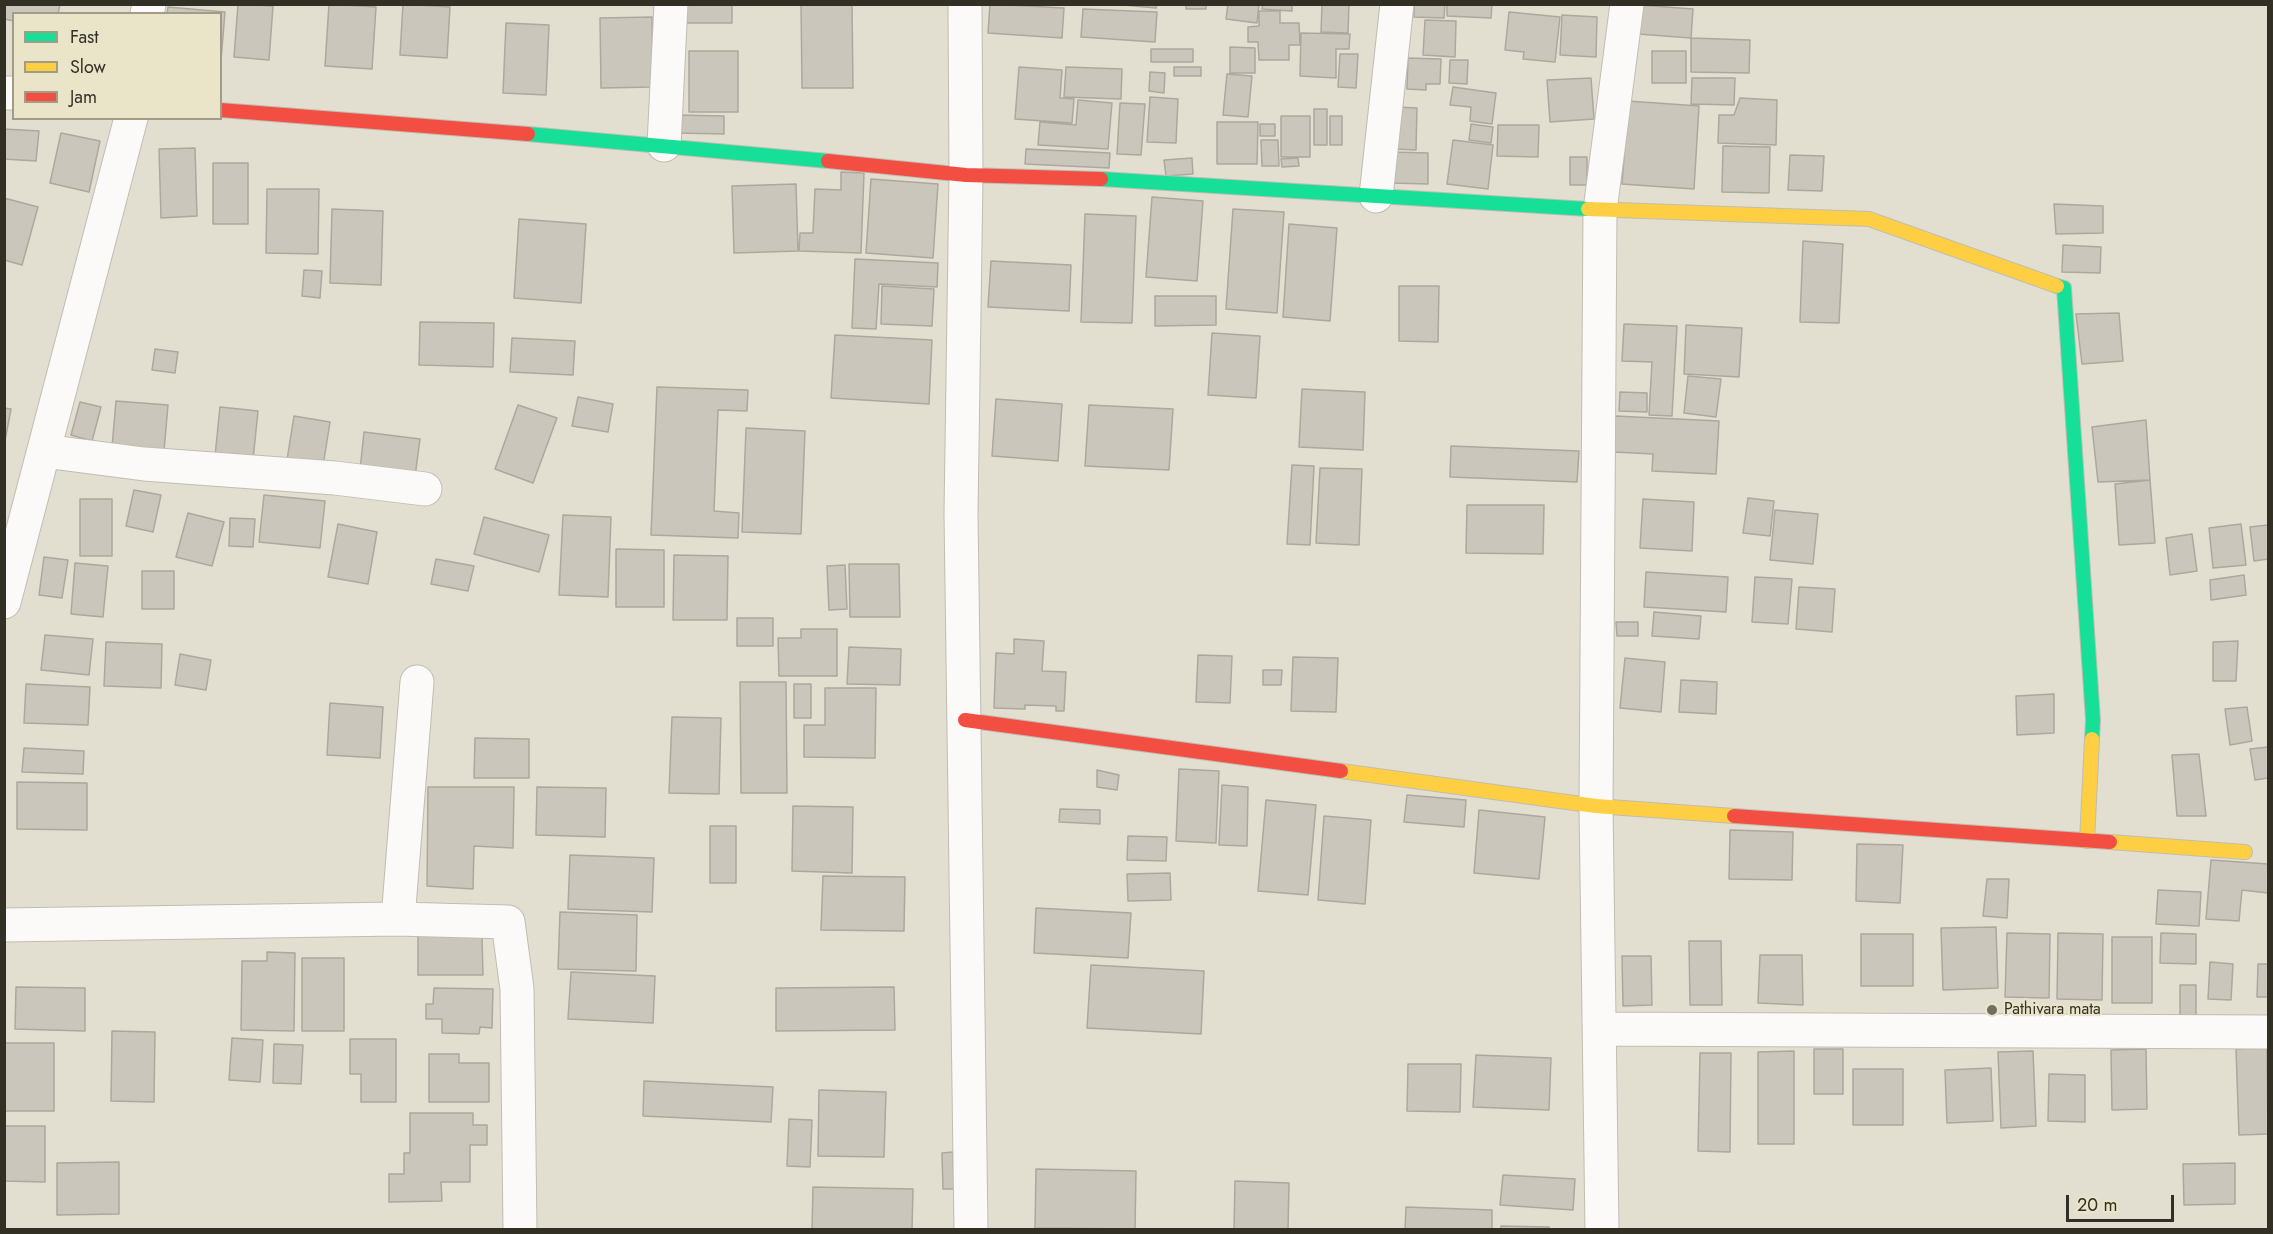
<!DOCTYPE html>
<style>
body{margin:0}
#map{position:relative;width:2273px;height:1234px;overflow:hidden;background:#e2dfd1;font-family:Jost,sans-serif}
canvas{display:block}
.frame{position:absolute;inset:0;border:6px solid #322f25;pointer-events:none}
.legend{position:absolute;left:12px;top:12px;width:210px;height:108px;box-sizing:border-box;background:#eae4c9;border:2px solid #a09c87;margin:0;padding:8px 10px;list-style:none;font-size:18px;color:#322f25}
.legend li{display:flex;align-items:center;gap:12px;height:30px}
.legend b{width:30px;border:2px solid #a09c87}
.scale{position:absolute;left:2066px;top:1195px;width:108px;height:27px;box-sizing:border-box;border:3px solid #322f25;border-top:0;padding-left:8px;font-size:18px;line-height:21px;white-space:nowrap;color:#322f25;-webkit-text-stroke:4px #eae4c9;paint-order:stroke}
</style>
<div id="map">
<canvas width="2273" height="1234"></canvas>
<div class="frame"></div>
<ul class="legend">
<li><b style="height:8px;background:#16e098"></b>Fast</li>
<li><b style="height:8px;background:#ffcf43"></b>Slow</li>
<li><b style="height:8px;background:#f24e42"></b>Jam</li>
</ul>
<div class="scale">20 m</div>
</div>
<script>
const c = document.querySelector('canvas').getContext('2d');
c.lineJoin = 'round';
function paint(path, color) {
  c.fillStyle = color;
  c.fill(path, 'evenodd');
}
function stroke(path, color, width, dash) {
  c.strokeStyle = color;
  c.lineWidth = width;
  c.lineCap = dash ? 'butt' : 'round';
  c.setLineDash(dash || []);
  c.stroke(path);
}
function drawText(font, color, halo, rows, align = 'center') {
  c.font = font + ' Jost,sans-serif';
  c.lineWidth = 4.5;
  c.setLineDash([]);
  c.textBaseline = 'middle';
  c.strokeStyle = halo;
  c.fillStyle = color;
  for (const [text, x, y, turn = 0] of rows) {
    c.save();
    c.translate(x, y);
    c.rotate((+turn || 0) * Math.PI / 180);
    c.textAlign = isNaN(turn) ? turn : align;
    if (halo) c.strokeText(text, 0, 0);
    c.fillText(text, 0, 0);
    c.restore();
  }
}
const building = new Path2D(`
 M 4,4 L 60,4 L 58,14 L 14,14 L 14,21 L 4,19 Z
 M 238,4 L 273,6 L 269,60 L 234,57 Z
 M 329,4 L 376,7 L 372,69 L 325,66 Z
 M 403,4 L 450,7 L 447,58 L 400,55 Z
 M 686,4 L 732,4 L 732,23 L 686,23 Z
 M 801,4 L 852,4 L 853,88 L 802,88 Z
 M 990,4 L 1064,8 L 1062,38 L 988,33 Z
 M 1112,4 L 1157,4 L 1156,8 Z
 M 1186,4 L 1206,4 L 1206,9 L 1186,9 Z
 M 1228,4 L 1259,4 L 1257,23 L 1226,19 Z
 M 1263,4 L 1292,4 L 1292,11 L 1262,9 Z
 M 1322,4 L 1349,4 L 1348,33 L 1321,32 Z
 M 1414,4 L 1445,4 L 1444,18 L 1414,17 Z
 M 1447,4 L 1492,4 L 1491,18 L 1447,16 Z
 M 1640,5 L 1693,9 L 1691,38 L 1638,34 Z
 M 168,7 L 225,12 L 220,73 L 220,14 L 167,14 Z
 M 1083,9 L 1157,12 L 1155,42 L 1081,37 Z
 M 1259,11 L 1280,11 L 1280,23 L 1299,23 L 1300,45 L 1289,45 L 1289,60 L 1259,60 L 1258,42 L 1248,42 L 1248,27 L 1259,26 Z
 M 1509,12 L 1560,17 L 1555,62 L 1523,59 L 1524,52 L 1505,50 Z
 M 1562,15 L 1597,17 L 1596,57 L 1560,55 Z
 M 652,17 L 653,87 L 601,88 L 600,18 Z
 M 1425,20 L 1456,21 L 1455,57 L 1423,55 Z
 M 506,23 L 549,25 L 546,95 L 503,93 Z
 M 1301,33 L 1350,34 L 1349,49 L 1336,49 L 1336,78 L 1300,76 Z
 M 1691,38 L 1750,40 L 1749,73 L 1691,72 Z
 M 1230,47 L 1255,48 L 1255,73 L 1230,73 Z
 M 1151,49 L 1193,49 L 1193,62 L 1151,62 Z
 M 689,51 L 738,51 L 738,112 L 689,112 Z
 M 1652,51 L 1686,51 L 1686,83 L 1652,83 Z
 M 1340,54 L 1358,54 L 1356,88 L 1338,87 Z
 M 1408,58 L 1441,59 L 1440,84 L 1426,84 L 1426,90 L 1407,89 Z
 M 1450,60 L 1468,60 L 1467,84 L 1449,83 Z
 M 1019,67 L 1062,70 L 1060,98 L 1074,99 L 1072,123 L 1015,119 Z
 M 1066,67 L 1122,69 L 1121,99 L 1064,97 Z
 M 1174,67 L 1201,67 L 1201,76 L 1174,76 Z
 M 1150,72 L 1165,73 L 1164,93 L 1149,91 Z
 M 1227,74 L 1252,76 L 1248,117 L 1223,115 Z
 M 1591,78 L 1594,119 L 1550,122 L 1547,80 Z
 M 1692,78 L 1735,78 L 1734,105 L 1691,104 Z
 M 1453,87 L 1496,93 L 1492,124 L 1470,121 L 1471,107 L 1450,105 Z
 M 1150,97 L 1178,99 L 1176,143 L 1147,142 Z
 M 1740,98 L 1777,100 L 1776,145 L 1718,143 L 1719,115 L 1734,115 Z
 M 1078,100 L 1112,103 L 1108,149 L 1038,145 L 1040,122 L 1076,125 Z
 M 1628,101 L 1699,106 L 1694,189 L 1622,184 Z
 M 1120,103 L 1145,104 L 1141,155 L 1117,154 Z
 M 1396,107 L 1417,108 L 1416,150 L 1395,149 Z
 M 1314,109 L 1327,109 L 1327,145 L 1314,145 Z
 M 677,115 L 724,116 L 724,134 L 677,133 Z
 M 1281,116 L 1310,116 L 1310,157 L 1281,157 Z
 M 1330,116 L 1342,116 L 1342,145 L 1330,145 Z
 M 1217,122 L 1258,122 L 1257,164 L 1217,164 Z
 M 1260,124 L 1275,124 L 1275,136 L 1260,136 Z
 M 1471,124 L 1493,127 L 1491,143 L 1469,140 Z
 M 1498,125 L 1539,125 L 1538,157 L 1497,156 Z
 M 4,129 L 39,131 L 36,161 L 4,159 Z
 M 61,133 L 100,141 L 89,192 L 50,183 Z
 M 1261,140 L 1278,140 L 1279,166 L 1262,166 Z
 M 1453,140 L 1493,145 L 1488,189 L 1447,184 Z
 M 1723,146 L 1770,147 L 1769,193 L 1722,192 Z
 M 195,148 L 197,216 L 161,218 L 159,149 Z
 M 1026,149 L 1110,153 L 1109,168 L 1025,164 Z
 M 1391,152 L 1428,153 L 1428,184 L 1390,183 Z
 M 1790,155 L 1824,156 L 1822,191 L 1788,190 Z
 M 1570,157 L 1587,157 L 1587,185 L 1570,185 Z
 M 1192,158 L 1193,174 L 1166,176 L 1164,160 Z
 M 1298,158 L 1299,166 L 1282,167 L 1281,159 Z
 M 213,163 L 248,163 L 248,224 L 213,224 Z
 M 841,172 L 864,173 L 861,253 L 799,251 L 800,233 L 813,233 L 815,189 L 841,190 Z
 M 871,179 L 938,184 L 933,258 L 866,253 Z
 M 796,184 L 798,251 L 734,253 L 732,186 Z
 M 267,189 L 319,189 L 318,254 L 266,253 Z
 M 1152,197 L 1203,201 L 1197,281 L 1146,277 Z
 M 4,198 L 38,207 L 22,265 L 4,260 Z
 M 2054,204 L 2103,206 L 2103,233 L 2056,234 Z
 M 332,209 L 383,211 L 381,285 L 330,283 Z
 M 1233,209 L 1284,212 L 1277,313 L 1226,309 Z
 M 1085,214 L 1136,216 L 1132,323 L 1081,322 Z
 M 519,219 L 586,224 L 581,303 L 514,298 Z
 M 1289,224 L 1337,228 L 1330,321 L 1283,317 Z
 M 1803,241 L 1843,244 L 1839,323 L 1800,322 Z
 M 2063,245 L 2101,247 L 2100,273 L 2062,272 Z
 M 855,259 L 938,263 L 937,287 L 879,284 L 876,329 L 852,328 Z
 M 991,261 L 1071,265 L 1069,311 L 988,307 Z
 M 304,270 L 322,271 L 320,298 L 302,296 Z
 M 882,286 L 934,289 L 932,326 L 881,324 Z
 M 1399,286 L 1439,286 L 1438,342 L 1399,341 Z
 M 1155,296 L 1216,296 L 1216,325 L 1155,326 Z
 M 2119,313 L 2123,361 L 2082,364 L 2076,314 Z
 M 420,322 L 494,323 L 493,367 L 419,365 Z
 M 1624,324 L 1677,326 L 1672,416 L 1649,415 L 1652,362 L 1622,361 Z
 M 1686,325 L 1742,328 L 1739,377 L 1684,374 Z
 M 1212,333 L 1260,336 L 1256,398 L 1208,395 Z
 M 835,335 L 932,340 L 929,404 L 831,398 Z
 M 512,338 L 575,341 L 573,375 L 510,372 Z
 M 155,349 L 178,352 L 175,373 L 152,370 Z
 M 1688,376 L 1721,379 L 1716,417 L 1684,413 Z
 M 657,387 L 748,390 L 747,411 L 718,410 L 714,511 L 739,513 L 738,538 L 651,535 Z
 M 1302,389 L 1365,392 L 1363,450 L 1299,447 Z
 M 1620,392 L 1647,393 L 1647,412 L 1619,411 Z
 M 578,397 L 613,404 L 608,432 L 572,426 Z
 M 996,399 L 1062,404 L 1058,461 L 992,456 Z
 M 116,401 L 168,405 L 164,451 L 112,447 Z
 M 80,402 L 101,407 L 92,441 L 71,435 Z
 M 518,405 L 557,418 L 533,483 L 495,469 Z
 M 1089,405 L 1173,409 L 1169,470 L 1085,466 Z
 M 220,407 L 258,411 L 253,460 L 215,456 Z
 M 4,408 L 11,409 L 4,446 Z
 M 294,416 L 330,422 L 323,466 L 287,460 Z
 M 1615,416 L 1719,421 L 1716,474 L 1652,471 L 1653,454 L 1614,452 Z
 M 2146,420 L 2150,480 L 2098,482 L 2092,427 Z
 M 746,428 L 805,431 L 801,534 L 742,532 Z
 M 364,432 L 420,439 L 415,477 L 360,470 Z
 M 1451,446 L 1579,451 L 1577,482 L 1450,477 Z
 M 1292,465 L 1314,466 L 1310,545 L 1287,544 Z
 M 1320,468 L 1362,469 L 1359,545 L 1316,543 Z
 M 2150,480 L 2155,543 L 2119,545 L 2115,484 Z
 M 134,490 L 161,495 L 153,532 L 126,526 Z
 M 264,495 L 325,501 L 320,548 L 259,542 Z
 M 1748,498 L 1774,501 L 1770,536 L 1743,533 Z
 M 80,499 L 112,499 L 112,556 L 80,556 Z
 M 1643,499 L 1694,502 L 1692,551 L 1640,548 Z
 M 1467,505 L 1544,505 L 1543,554 L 1466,553 Z
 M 1775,510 L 1818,514 L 1813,564 L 1770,560 Z
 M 188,513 L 224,522 L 212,566 L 176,557 Z
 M 563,515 L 611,517 L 608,597 L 559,595 Z
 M 484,517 L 549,535 L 539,572 L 474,554 Z
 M 230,518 L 255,519 L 253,547 L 229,546 Z
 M 338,524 L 377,532 L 368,584 L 328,577 Z
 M 2241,524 L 2246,565 L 2213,568 L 2209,528 Z
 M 2268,525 L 2268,559 L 2254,561 L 2250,527 Z
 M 2192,534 L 2197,571 L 2170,575 L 2166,538 Z
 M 616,549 L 664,550 L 664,607 L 616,607 Z
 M 674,555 L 728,556 L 727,620 L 673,620 Z
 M 44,557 L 68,560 L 62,598 L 39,595 Z
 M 436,559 L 474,566 L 468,591 L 431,584 Z
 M 75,563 L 108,566 L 103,617 L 71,614 Z
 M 849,564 L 899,564 L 900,617 L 850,617 Z
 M 845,565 L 847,609 L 829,610 L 827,566 Z
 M 142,571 L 174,571 L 174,609 L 142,609 Z
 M 1646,572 L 1728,577 L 1726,612 L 1644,607 Z
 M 2244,575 L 2246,595 L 2211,600 L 2210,580 Z
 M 1755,577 L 1792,579 L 1788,624 L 1752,622 Z
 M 1799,587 L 1835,589 L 1832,632 L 1796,629 Z
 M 1654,612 L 1701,616 L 1699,639 L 1652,636 Z
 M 737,618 L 773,618 L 773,646 L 737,646 Z
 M 1616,622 L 1638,622 L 1638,636 L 1617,636 Z
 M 801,629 L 837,629 L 837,676 L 779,676 L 778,638 L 801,638 Z
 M 45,635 L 93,639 L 89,675 L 41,670 Z
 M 1014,639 L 1044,641 L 1042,671 L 1066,672 L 1064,711 L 1056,711 L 1056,706 L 1025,705 L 1025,709 L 994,708 L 996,653 L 1014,654 Z
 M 2238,641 L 2236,681 L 2213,681 L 2213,642 Z
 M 106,642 L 162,644 L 161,688 L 104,686 Z
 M 849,647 L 901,649 L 900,685 L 847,684 Z
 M 180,654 L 211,660 L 206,690 L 175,685 Z
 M 1198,655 L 1232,656 L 1230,703 L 1196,702 Z
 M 1293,657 L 1338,658 L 1336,712 L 1291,711 Z
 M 1625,658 L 1665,662 L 1661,712 L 1620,708 Z
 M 1263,670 L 1282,670 L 1281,685 L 1263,685 Z
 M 1681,680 L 1717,682 L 1716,714 L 1679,712 Z
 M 740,682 L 786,682 L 787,793 L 741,793 Z
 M 26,684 L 90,687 L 88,725 L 24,723 Z
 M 794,684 L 811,684 L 811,718 L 794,718 Z
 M 825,688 L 876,688 L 875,758 L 804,757 L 804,725 L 825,725 Z
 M 2054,694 L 2054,733 L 2017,735 L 2016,696 Z
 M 330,703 L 383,707 L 380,758 L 327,755 Z
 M 2247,707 L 2252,741 L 2230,745 L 2225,709 Z
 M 672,717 L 721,718 L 719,794 L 669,793 Z
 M 475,738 L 529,739 L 529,778 L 474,778 Z
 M 2268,747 L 2268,778 L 2255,780 L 2250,749 Z
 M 24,748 L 84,751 L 83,774 L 22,772 Z
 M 2199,754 L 2206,816 L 2177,816 L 2172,755 Z
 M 1179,769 L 1219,771 L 1216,843 L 1176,841 Z
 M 1097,770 L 1119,775 L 1117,790 L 1097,787 Z
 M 17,782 L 87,783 L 87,830 L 17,829 Z
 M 1222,785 L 1248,787 L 1247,846 L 1219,845 Z
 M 428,787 L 514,787 L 513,848 L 474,846 L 473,889 L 427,886 Z
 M 537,787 L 606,788 L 605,837 L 536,835 Z
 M 1407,795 L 1466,800 L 1464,827 L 1404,822 Z
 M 1266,800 L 1316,805 L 1308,895 L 1258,891 Z
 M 793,806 L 853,807 L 852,873 L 792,871 Z
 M 1060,809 L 1100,810 L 1100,824 L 1059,822 Z
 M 1479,810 L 1545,817 L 1539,879 L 1474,873 Z
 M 1324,816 L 1371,820 L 1365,904 L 1318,900 Z
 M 710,826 L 736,826 L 736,883 L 710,883 Z
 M 1730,830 L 1793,832 L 1792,880 L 1729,879 Z
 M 1128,836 L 1167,837 L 1166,861 L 1127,860 Z
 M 1857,844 L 1903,845 L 1900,903 L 1856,901 Z
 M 570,855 L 654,858 L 652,912 L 568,909 Z
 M 2211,860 L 2268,864 L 2268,893 L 2242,890 L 2239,921 L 2206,919 Z
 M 1170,873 L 1171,900 L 1128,901 L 1127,874 Z
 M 823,876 L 905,877 L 904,931 L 821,930 Z
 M 1987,879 L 2009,879 L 2007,918 L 1983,916 Z
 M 2158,890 L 2201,892 L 2199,926 L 2156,924 Z
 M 1036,908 L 1131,913 L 1128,958 L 1034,953 Z
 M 560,912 L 637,915 L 636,971 L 558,969 Z
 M 1996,927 L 1998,988 L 1943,990 L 1941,928 Z
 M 2007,933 L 2050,934 L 2049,998 L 2005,997 Z
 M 2058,933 L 2103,934 L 2102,1000 L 2057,999 Z
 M 2161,933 L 2196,934 L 2196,964 L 2160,963 Z
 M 1861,934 L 1913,934 L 1913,986 L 1861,986 Z
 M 418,936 L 482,936 L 483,975 L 418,975 Z
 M 2112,937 L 2152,937 L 2152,1003 L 2112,1003 Z
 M 1689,941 L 1721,941 L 1722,1005 L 1690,1005 Z
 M 267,952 L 295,953 L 294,1031 L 241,1030 L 242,961 L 267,961 Z
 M 1760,955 L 1802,955 L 1803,1005 L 1758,1003 Z
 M 1622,956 L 1651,956 L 1652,1005 L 1623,1006 Z
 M 302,958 L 344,958 L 344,1031 L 302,1031 Z
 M 2210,962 L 2233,964 L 2231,1000 L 2208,999 Z
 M 2258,964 L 2268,964 L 2268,997 L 2257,997 Z
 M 1091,965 L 1204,971 L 1201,1034 L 1087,1028 Z
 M 571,972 L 655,976 L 653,1023 L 568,1019 Z
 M 2180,985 L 2196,985 L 2196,1016 L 2180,1016 Z
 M 16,987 L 85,988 L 85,1031 L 15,1029 Z
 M 894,987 L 895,1030 L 776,1031 L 776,988 Z
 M 434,988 L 493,989 L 492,1028 L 480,1027 L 479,1034 L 442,1033 L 442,1019 L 426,1019 L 426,1004 L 433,1004 Z
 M 112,1031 L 155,1032 L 154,1102 L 111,1101 Z
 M 232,1038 L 263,1040 L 260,1082 L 229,1080 Z
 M 350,1039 L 396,1039 L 396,1102 L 361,1102 L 361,1074 L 350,1074 Z
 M 4,1043 L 54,1043 L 54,1111 L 4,1111 Z
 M 274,1044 L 303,1045 L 301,1084 L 273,1083 Z
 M 2267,1047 L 2268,1134 L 2239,1135 L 2236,1049 Z
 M 1814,1049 L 1843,1049 L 1843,1094 L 1814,1094 Z
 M 2146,1049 L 2147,1109 L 2112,1110 L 2111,1050 Z
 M 1794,1051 L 1794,1144 L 1758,1144 L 1758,1052 Z
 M 2033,1051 L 2036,1126 L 2001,1128 L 1998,1052 Z
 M 1700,1053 L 1731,1053 L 1730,1152 L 1698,1151 Z
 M 429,1054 L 459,1054 L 459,1063 L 489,1063 L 489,1102 L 429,1102 Z
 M 1476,1055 L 1551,1058 L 1549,1110 L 1473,1107 Z
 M 1408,1064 L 1461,1064 L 1460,1112 L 1407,1111 Z
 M 1991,1068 L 1993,1121 L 1947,1123 L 1945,1070 Z
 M 1853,1069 L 1903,1069 L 1903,1125 L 1853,1125 Z
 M 2049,1074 L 2085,1075 L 2085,1122 L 2048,1121 Z
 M 644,1081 L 773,1087 L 771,1122 L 643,1116 Z
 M 819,1090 L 886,1092 L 884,1157 L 818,1156 Z
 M 410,1113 L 473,1113 L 473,1125 L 487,1125 L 487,1145 L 470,1145 L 470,1182 L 441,1182 L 442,1201 L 389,1202 L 389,1174 L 404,1174 L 404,1153 L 410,1153 Z
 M 789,1119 L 812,1120 L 810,1167 L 787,1166 Z
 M 4,1126 L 45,1126 L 45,1182 L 4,1181 Z
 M 953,1152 L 954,1189 L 943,1189 L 942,1153 Z
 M 119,1162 L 119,1214 L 57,1215 L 57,1163 Z
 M 2235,1163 L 2235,1204 L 2184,1205 L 2183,1164 Z
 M 1036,1169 L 1136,1171 L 1135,1229 L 1035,1228 Z
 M 1503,1175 L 1575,1179 L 1573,1210 L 1500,1205 Z
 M 1235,1181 L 1289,1183 L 1288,1230 L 1234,1229 Z
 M 813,1187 L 913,1189 L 912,1230 L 812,1230 Z
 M 1406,1207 L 1492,1210 L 1492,1230 L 1405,1230 Z
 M 1501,1226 L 1549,1227 L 1549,1230 L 1501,1230 Z`);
const street = new Path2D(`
 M 965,4 L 966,175 L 961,514 L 971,1230
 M 147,14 L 149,4
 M 4,93 L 14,93
 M 664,145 L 671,4
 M 1376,196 L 1397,4
 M 44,451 L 144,464 L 335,478 L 425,489
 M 4,602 L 131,118
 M 398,919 L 417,682
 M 4,925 L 398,919 L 508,922 L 517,989 L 520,1230
 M 1600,1029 L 2268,1032
 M 1602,1230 L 1596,806 L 1600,210 L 1627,4`);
const fast = new Path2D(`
 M 528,134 L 828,161
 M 1101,179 L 1588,209
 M 2057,286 L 2064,288 L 2093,720 L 2092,739`);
const slow = new Path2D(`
 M 1588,209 L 1869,219 L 2057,286
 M 1341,771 L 1596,806 L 1734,816
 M 2087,841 L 2092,739
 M 2110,842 L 2245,852`);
const jam = new Path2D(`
 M 220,110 L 528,134
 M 828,161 L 966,175 L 1101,179
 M 965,720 L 1341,771
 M 1734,816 L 2110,842`);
const markers = [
 [1992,1010,6,"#706d61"]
];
const poiNames = [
 ["Pathivara mata",2004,1010]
];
paint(building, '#cbc6bc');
stroke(building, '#ada79d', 1.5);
stroke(street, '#c0bdb1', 35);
stroke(fast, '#c0bdb1', 16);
stroke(slow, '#c0bdb1', 16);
stroke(jam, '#c0bdb1', 16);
stroke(street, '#fbfaf8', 33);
stroke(fast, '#16e098', 14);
stroke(slow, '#ffcf43', 14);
stroke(jam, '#f24e42', 14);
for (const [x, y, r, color] of markers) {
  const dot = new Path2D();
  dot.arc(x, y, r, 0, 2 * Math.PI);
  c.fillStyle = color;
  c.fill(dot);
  stroke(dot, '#eae4c9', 2);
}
drawText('16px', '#322f25', '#eae4c9', poiNames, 'left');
</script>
